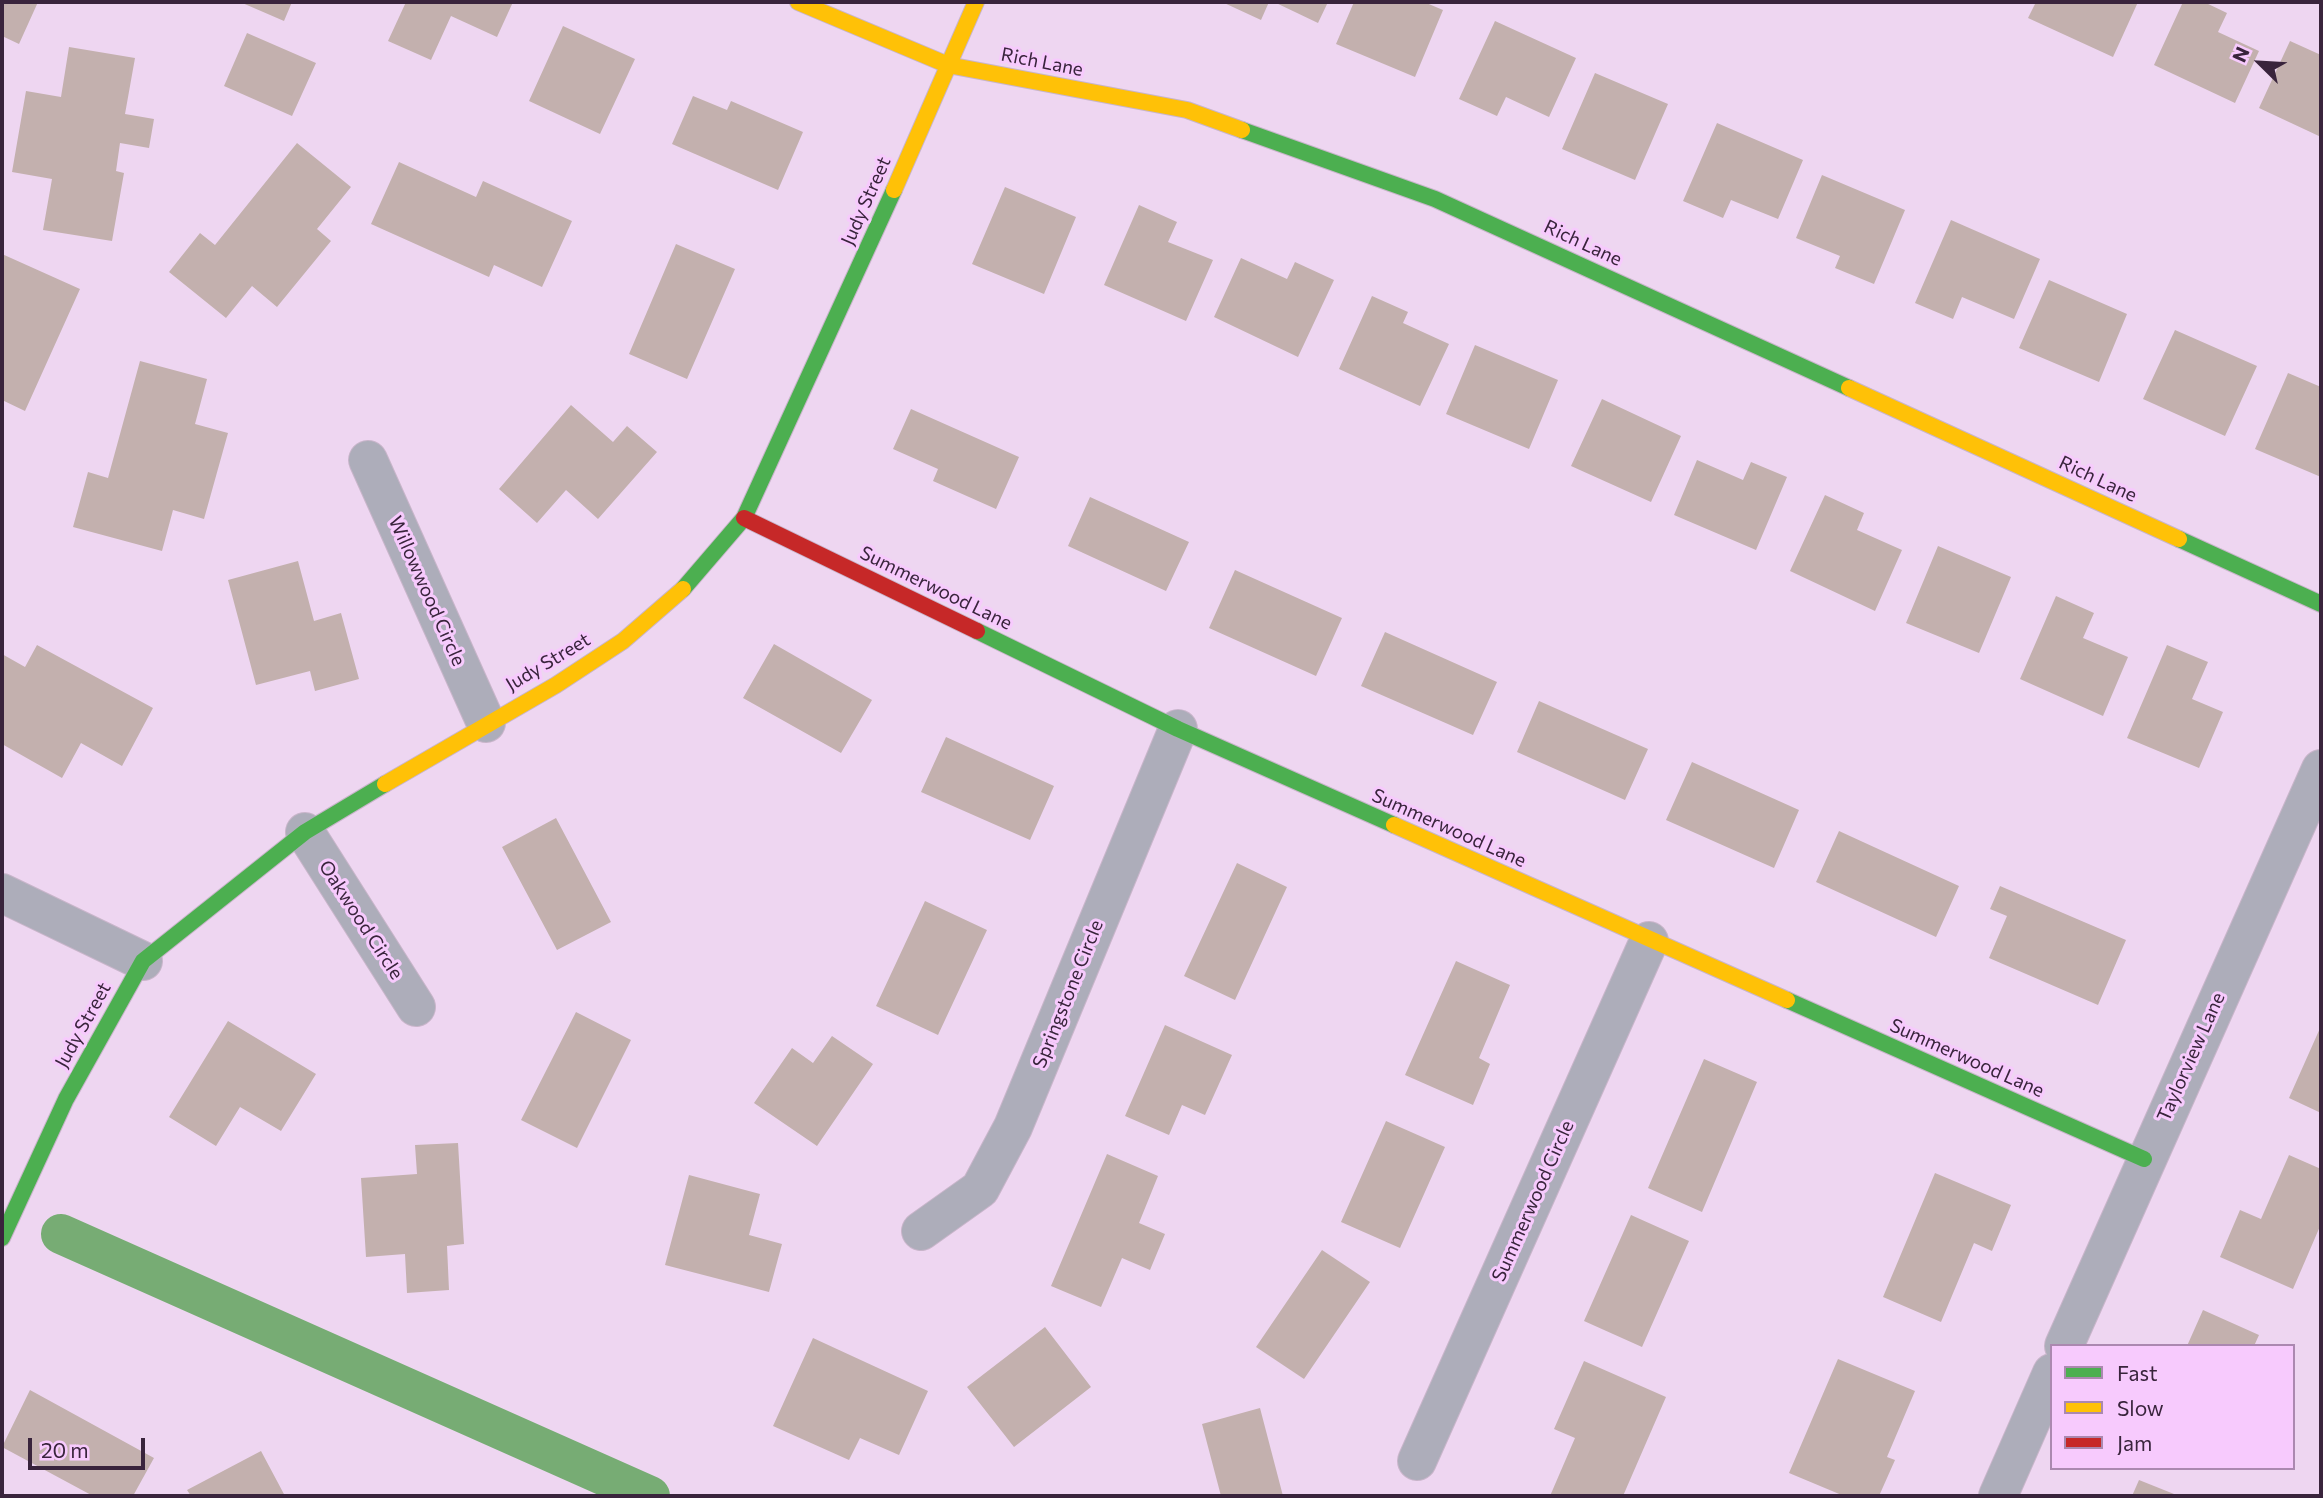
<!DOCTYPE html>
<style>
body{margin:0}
#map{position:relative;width:2323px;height:1498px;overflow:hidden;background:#eed6f1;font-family:Commissioner,sans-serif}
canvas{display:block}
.frame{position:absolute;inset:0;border:4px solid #39243c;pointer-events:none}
.legend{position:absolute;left:2050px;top:1344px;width:245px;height:126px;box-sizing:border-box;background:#f7cafd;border:2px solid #ab88b0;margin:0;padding:9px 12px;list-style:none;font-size:21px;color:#39243c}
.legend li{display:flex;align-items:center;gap:14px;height:35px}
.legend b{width:35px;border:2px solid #ab88b0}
.north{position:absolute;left:2225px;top:28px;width:70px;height:70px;-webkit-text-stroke:5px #f7cafd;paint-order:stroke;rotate:294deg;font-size:19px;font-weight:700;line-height:28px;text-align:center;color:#39243c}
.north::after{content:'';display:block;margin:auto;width:24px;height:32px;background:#39243c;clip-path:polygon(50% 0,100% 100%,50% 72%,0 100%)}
.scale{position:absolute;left:28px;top:1438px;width:117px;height:32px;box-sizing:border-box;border:4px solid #39243c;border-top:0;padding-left:9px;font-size:21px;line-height:24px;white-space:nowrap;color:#39243c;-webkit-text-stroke:5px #f7cafd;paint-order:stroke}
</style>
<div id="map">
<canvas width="2323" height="1498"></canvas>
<div class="frame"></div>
<ul class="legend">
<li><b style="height:9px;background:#4caf50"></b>Fast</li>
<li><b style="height:9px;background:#ffc107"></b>Slow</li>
<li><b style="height:9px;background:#c62828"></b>Jam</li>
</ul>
<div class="north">N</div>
<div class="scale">20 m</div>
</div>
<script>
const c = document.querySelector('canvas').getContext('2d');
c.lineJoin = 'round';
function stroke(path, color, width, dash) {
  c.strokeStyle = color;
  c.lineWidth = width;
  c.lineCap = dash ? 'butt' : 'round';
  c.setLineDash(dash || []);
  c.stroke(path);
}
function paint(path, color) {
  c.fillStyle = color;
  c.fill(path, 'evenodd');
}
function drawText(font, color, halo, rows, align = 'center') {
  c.font = font + ' Commissioner,sans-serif';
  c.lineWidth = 6;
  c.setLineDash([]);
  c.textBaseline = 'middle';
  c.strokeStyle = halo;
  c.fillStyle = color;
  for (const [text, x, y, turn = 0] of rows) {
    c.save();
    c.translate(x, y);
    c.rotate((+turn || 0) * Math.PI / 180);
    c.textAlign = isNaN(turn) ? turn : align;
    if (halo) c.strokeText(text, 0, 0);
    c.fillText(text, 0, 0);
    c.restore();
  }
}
const canal = new Path2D(`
 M 61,1234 L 650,1496`);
const building = new Path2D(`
 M 2,2 L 38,2 L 19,44 L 2,36 Z
 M 240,2 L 292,2 L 284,21 Z
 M 406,2 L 513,2 L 497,37 L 451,16 L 431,60 L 388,41 Z
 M 1222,2 L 1269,2 L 1261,20 Z
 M 1274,2 L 1328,2 L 1318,23 Z
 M 1354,2 L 1424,2 L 1443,10 L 1415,77 L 1336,44 Z
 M 2036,2 L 2138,2 L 2113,57 L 2028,18 Z
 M 2183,2 L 2204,2 L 2227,13 L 2218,32 L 2259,51 L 2235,103 L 2154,65 Z
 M 1495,21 L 1576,58 L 1549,117 L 1506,97 L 1497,116 L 1459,99 Z
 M 563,26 L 635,59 L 600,134 L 529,101 Z
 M 247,33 L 316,63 L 292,116 L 224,86 Z
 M 2290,41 L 2321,55 L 2321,137 L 2259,108 Z
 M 69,47 L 135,58 L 125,114 L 154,119 L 149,148 L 120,143 L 116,171 L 124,173 L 112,241 L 43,230 L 52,179 L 12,172 L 26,91 L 61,97 Z
 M 1595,73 L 1668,104 L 1635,180 L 1562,149 Z
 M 693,96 L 727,110 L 731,101 L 803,132 L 778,190 L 672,144 Z
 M 1717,123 L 1803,160 L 1778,219 L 1731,200 L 1723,218 L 1683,201 Z
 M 297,143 L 351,187 L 317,229 L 331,241 L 277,307 L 252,286 L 226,318 L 169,272 L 200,233 L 215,245 Z
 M 399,162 L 476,197 L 483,181 L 572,221 L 542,287 L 494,265 L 489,277 L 371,224 Z
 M 1822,175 L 1905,210 L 1874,284 L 1835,268 L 1840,256 L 1796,238 Z
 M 1005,187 L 1076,217 L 1044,294 L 972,264 Z
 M 1139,205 L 1177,222 L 1168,242 L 1213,260 L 1186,321 L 1104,285 Z
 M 1951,220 L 2040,259 L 2014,319 L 1962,297 L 1953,319 L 1915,303 Z
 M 676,244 L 735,269 L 687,379 L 629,354 Z
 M 2,254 L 80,289 L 25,411 L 2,400 Z
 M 1241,258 L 1287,279 L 1295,262 L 1334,280 L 1298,357 L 1214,317 Z
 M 2049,280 L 2127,314 L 2099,382 L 2019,348 Z
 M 1372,296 L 1408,312 L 1403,323 L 1449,344 L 1420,406 L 1339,369 Z
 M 2175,330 L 2257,366 L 2225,436 L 2143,399 Z
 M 1475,345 L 1558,380 L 1529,449 L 1446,414 Z
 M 140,361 L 207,379 L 195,424 L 228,433 L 204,519 L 173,510 L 162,551 L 73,527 L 88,472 L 108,478 Z
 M 2288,373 L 2321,387 L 2321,477 L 2255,449 Z
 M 1602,399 L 1681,436 L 1651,502 L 1571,466 Z
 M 571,405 L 613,442 L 627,426 L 657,452 L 598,519 L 566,490 L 537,523 L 499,489 Z
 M 911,409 L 1019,457 L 996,509 L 933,481 L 938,469 L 893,449 Z
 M 1697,460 L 1743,480 L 1751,462 L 1787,477 L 1756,550 L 1674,515 Z
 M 1825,495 L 1864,513 L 1857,530 L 1902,550 L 1875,611 L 1790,571 Z
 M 1090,497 L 1189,542 L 1166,591 L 1068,546 Z
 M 1938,546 L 2011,577 L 1979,653 L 1906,623 Z
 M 298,561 L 314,621 L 341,613 L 359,679 L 315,691 L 310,671 L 256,685 L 228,580 Z
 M 1235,570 L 1342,618 L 1316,676 L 1209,628 Z
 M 2056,596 L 2094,613 L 2083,638 L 2128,657 L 2103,716 L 2020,679 Z
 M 1385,632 L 1497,682 L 1473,735 L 1361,686 Z
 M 774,644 L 872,700 L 841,753 L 743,698 Z
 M 37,645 L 153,708 L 122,766 L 81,743 L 62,778 L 2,744 L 2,654 L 25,667 Z
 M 2167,645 L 2208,662 L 2192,699 L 2223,712 L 2199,768 L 2127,738 Z
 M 1539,701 L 1648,749 L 1625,800 L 1517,752 Z
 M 946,737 L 1054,786 L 1030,840 L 921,792 Z
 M 1692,762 L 1799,810 L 1774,868 L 1666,820 Z
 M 556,818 L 611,922 L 557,950 L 502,847 Z
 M 1839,831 L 1959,886 L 1936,937 L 1816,882 Z
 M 1237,863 L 1287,887 L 1235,1000 L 1184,976 Z
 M 2000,886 L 2126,940 L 2098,1005 L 1989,958 L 2007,916 L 1990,909 Z
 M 925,901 L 987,930 L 938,1035 L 876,1006 Z
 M 1456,961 L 1510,985 L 1479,1058 L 1490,1064 L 1473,1105 L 1405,1075 Z
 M 576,1012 L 631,1040 L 577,1148 L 521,1120 Z
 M 228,1021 L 316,1074 L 281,1131 L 240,1107 L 216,1146 L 169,1117 Z
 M 1165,1025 L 1232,1055 L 1205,1115 L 1182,1105 L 1169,1135 L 1125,1116 Z
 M 2321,1026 L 2321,1113 L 2289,1098 Z
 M 832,1036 L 873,1064 L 817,1146 L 754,1103 L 792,1048 L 813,1063 Z
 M 1704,1059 L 1757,1082 L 1702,1212 L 1648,1188 Z
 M 1386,1121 L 1445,1147 L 1400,1248 L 1341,1222 Z
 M 458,1143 L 464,1244 L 447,1246 L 449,1290 L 407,1293 L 405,1254 L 366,1257 L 361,1178 L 417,1174 L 415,1145 Z
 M 1107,1154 L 1158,1176 L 1139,1223 L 1165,1234 L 1150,1270 L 1122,1258 L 1101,1307 L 1051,1286 Z
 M 2289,1155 L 2321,1169 L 2321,1224 L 2293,1289 L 2220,1257 L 2240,1210 L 2261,1219 Z
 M 1935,1173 L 2011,1205 L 1992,1251 L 1974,1243 L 1941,1322 L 1883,1297 Z
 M 689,1175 L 760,1194 L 749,1235 L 782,1244 L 769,1292 L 665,1265 Z
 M 1631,1215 L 1689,1241 L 1642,1347 L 1584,1321 Z
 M 1322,1250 L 1370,1282 L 1304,1379 L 1256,1347 Z
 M 2203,1310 L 2259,1335 L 2254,1346 L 2187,1346 Z
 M 1045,1327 L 1091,1387 L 1014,1447 L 967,1387 Z
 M 813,1338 L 928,1391 L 899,1455 L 860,1438 L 849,1460 L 773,1426 Z
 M 1838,1359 L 1915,1391 L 1887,1457 L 1895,1460 L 1879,1496 L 1844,1496 L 1789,1473 Z
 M 1584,1361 L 1666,1397 L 1623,1496 L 1550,1496 L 1575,1438 L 1554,1429 Z
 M 30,1390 L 154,1458 L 133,1496 L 93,1496 L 2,1447 Z
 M 1260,1408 L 1283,1496 L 1221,1496 L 1202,1424 Z
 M 261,1451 L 285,1496 L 191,1496 L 187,1490 Z
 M 2139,1480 L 2179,1496 L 2132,1496 Z`);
const street = new Path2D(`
 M 368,460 L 486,723
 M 305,832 L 416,1007
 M 2,893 L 143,961
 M 921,1231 L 980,1189 L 1013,1127 L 1178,729
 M 2064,1346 L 2321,769
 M 1417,1461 L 1649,941
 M 1998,1496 L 2052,1373`);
const fast = new Path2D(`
 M 1242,130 L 1435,199 L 1849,388
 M 2179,539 L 2321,604
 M 683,589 L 744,518 L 894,190
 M 977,631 L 1178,729 L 1394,825
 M 1787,1000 L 2144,1159
 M 2,1238 L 66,1099 L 143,961 L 305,832 L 385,784`);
const slow = new Path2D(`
 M 798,2 L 948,65 L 1187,110 L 1242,130
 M 894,190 L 976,2
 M 1849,388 L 2179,539
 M 385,784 L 556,685 L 623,641 L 683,589
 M 1394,825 L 1787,1000`);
const jam = new Path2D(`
 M 744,518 L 977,631`);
const streetNames = [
 ["Rich Lane",1042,62,11],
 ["Judy Street",866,201,-66],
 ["Rich Lane",1583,243,25],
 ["Rich Lane",2098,479,25],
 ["Summerwood Lane",936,588,26],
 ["Willowwood Circle",427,591,66],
 ["Judy Street",548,662,-31],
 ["Summerwood Lane",1449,828,24],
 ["Oakwood Circle",361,920,57],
 ["Springstone Circle",1068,994,-68],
 ["Judy Street",83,1025,-61],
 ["Taylorview Lane",2191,1057,-66],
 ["Summerwood Lane",1967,1058,24],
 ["Summerwood Circle",1533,1201,-66]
];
stroke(canal, '#77ac74', 40);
paint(building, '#c3b0ae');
stroke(street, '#c8b5ca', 40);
stroke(fast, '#c8b5ca', 18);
stroke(slow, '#c8b5ca', 18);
stroke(jam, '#c8b5ca', 18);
stroke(street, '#adadba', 38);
stroke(fast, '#4caf50', 16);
stroke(slow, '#ffc107', 16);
stroke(jam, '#c62828', 16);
drawText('19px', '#39243c', '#f7cafd', streetNames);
</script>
